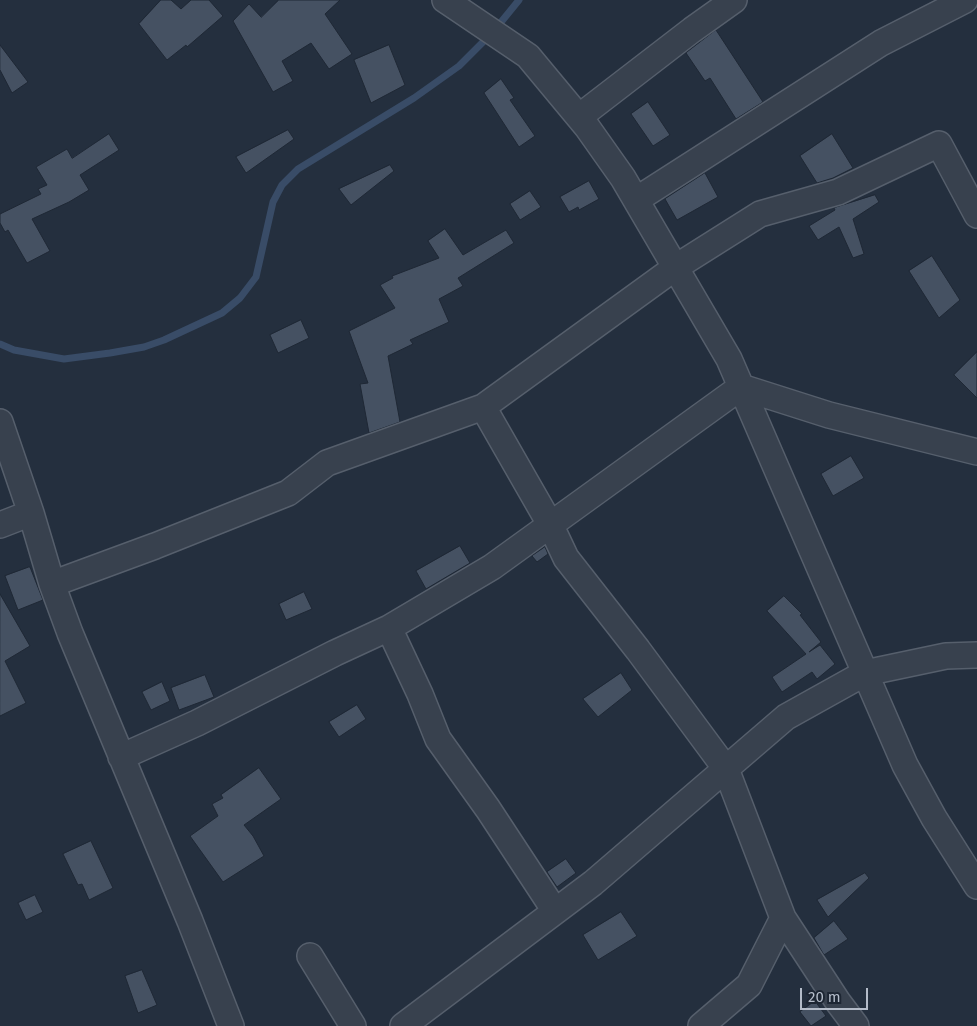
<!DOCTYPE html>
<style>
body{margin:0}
#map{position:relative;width:977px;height:1026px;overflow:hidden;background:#242f3e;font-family:"Fira Sans",sans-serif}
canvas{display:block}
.scale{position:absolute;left:800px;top:988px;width:68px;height:22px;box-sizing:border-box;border:2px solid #b4bcc9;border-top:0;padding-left:6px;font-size:15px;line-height:18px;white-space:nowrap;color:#b4bcc9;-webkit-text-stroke:4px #1d2633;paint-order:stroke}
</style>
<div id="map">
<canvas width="977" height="1026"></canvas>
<div class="scale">20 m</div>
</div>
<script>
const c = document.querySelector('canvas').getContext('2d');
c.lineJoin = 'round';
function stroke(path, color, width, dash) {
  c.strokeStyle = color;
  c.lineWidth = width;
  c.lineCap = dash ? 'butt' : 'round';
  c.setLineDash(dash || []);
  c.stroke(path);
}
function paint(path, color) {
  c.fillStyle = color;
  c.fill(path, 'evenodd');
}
const stream = new Path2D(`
 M 0,344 L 14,350 L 64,359 L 110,353 L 144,347 L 164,340 L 222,313 L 240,298 L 256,277 L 273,202 L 282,185 L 298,169 L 414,98 L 459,66 L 493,32 L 519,0`);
const building = new Path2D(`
 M 161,0 L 171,0 L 181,9 L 191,0 L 209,0 L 223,16 L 187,47 L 186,45 L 167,60 L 139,24 Z
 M 279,0 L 340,0 L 325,14 L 352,54 L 329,69 L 311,43 L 282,61 L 293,81 L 273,92 L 233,21 L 249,4 L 261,17 Z
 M 716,30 L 763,102 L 736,119 L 710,78 L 705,81 L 686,53 Z
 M 0,45 L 28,82 L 12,93 L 0,70 Z
 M 389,45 L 405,85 L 371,103 L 354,60 Z
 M 501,79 L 514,98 L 510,100 L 535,136 L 519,147 L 484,93 Z
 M 648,102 L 670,135 L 653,146 L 631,114 Z
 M 288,130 L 294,139 L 246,173 L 236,157 Z
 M 109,134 L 119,150 L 80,175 L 89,190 L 69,202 L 32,219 L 50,251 L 27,263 L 8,230 L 5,232 L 0,223 L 0,214 L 41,194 L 38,189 L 47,185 L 36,167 L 67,149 L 72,158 Z
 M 832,134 L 853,168 L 833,178 L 817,183 L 800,156 Z
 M 390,165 L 394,171 L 351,205 L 339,189 Z
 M 705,173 L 718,197 L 677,220 L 665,199 Z
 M 589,181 L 599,199 L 579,210 L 578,207 L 569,212 L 560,197 Z
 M 530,191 L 541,207 L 520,220 L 510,204 Z
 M 875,195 L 879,202 L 853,219 L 864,254 L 853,258 L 839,227 L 818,240 L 809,226 L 835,210 L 834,208 Z
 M 445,229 L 463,255 L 506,230 L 514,243 L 458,278 L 463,286 L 439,299 L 449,322 L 410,340 L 413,344 L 388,356 L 400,422 L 369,433 L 360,384 L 368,383 L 349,331 L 395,308 L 380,285 L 393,278 L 392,276 L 439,258 L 428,241 Z
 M 932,256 L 960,300 L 939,318 L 909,271 Z
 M 301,320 L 309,338 L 278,353 L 270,335 Z
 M 977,352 L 977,398 L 954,375 Z
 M 851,456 L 864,478 L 833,496 L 821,474 Z
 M 460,546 L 470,563 L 426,589 L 416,571 Z
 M 545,547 L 548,554 L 537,562 L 532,556 Z
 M 29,567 L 30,567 L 43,600 L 18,610 L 5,576 Z
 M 304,592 L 312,609 L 286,620 L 279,604 Z
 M 0,594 L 30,646 L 5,661 L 26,703 L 0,716 Z
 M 784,596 L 802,614 L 800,615 L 821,642 L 809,652 L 820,645 L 835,664 L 817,679 L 812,672 L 782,692 L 772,677 L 806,654 L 767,611 Z
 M 621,673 L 632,690 L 598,717 L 583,699 Z
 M 205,675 L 214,697 L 179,710 L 171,688 Z
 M 162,682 L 170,701 L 151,710 L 142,692 Z
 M 357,705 L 366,719 L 339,737 L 329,722 Z
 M 259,768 L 281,799 L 244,825 L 253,836 L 264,856 L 223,882 L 190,836 L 218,816 L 212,804 L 223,798 L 221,795 Z
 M 91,841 L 113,888 L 89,900 L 82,884 L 78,885 L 63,854 Z
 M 566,859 L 576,873 L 557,887 L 547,872 Z
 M 865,873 L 869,878 L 828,917 L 817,900 Z
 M 35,895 L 43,912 L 26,920 L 18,903 Z
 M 621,912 L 637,936 L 598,960 L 583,935 Z
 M 834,921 L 848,939 L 824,955 L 814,938 Z
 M 142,970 L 157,1005 L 138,1013 L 125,976 Z
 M 815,1001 L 826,1016 L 811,1026 L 800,1012 Z`);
const street = new Path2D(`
 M 445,0 L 528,56 L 587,127 L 623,178 L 729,359 L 905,765 L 934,818 L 977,886
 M 579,117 L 692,30 L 734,0
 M 636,200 L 881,43 L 965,0
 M 483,407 L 550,524 L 566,558 L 638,650 L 726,769 L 783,918 L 838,1002 L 856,1026
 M 0,422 L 31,513 L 0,525
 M 31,513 L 52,584 L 70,633 L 190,921 L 231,1026
 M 52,584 L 155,546 L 288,493 L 327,463 L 483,407 L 676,267 L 760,214 L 838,192 L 939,144 L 977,215
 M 389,628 L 420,694 L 438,739 L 488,809 L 555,911
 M 121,757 L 197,723 L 335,653 L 389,628 L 492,567 L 741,387 L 829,415 L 977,452
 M 310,956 L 353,1026
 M 403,1026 L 593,883 L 786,717 L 865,673 L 946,656 L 977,655
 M 701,1026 L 749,985 L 783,918`);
stroke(stream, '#394c67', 7);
paint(building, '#455162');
stroke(building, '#1f2835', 1);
stroke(street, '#565f6c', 28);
stroke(street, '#38414e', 25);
</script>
